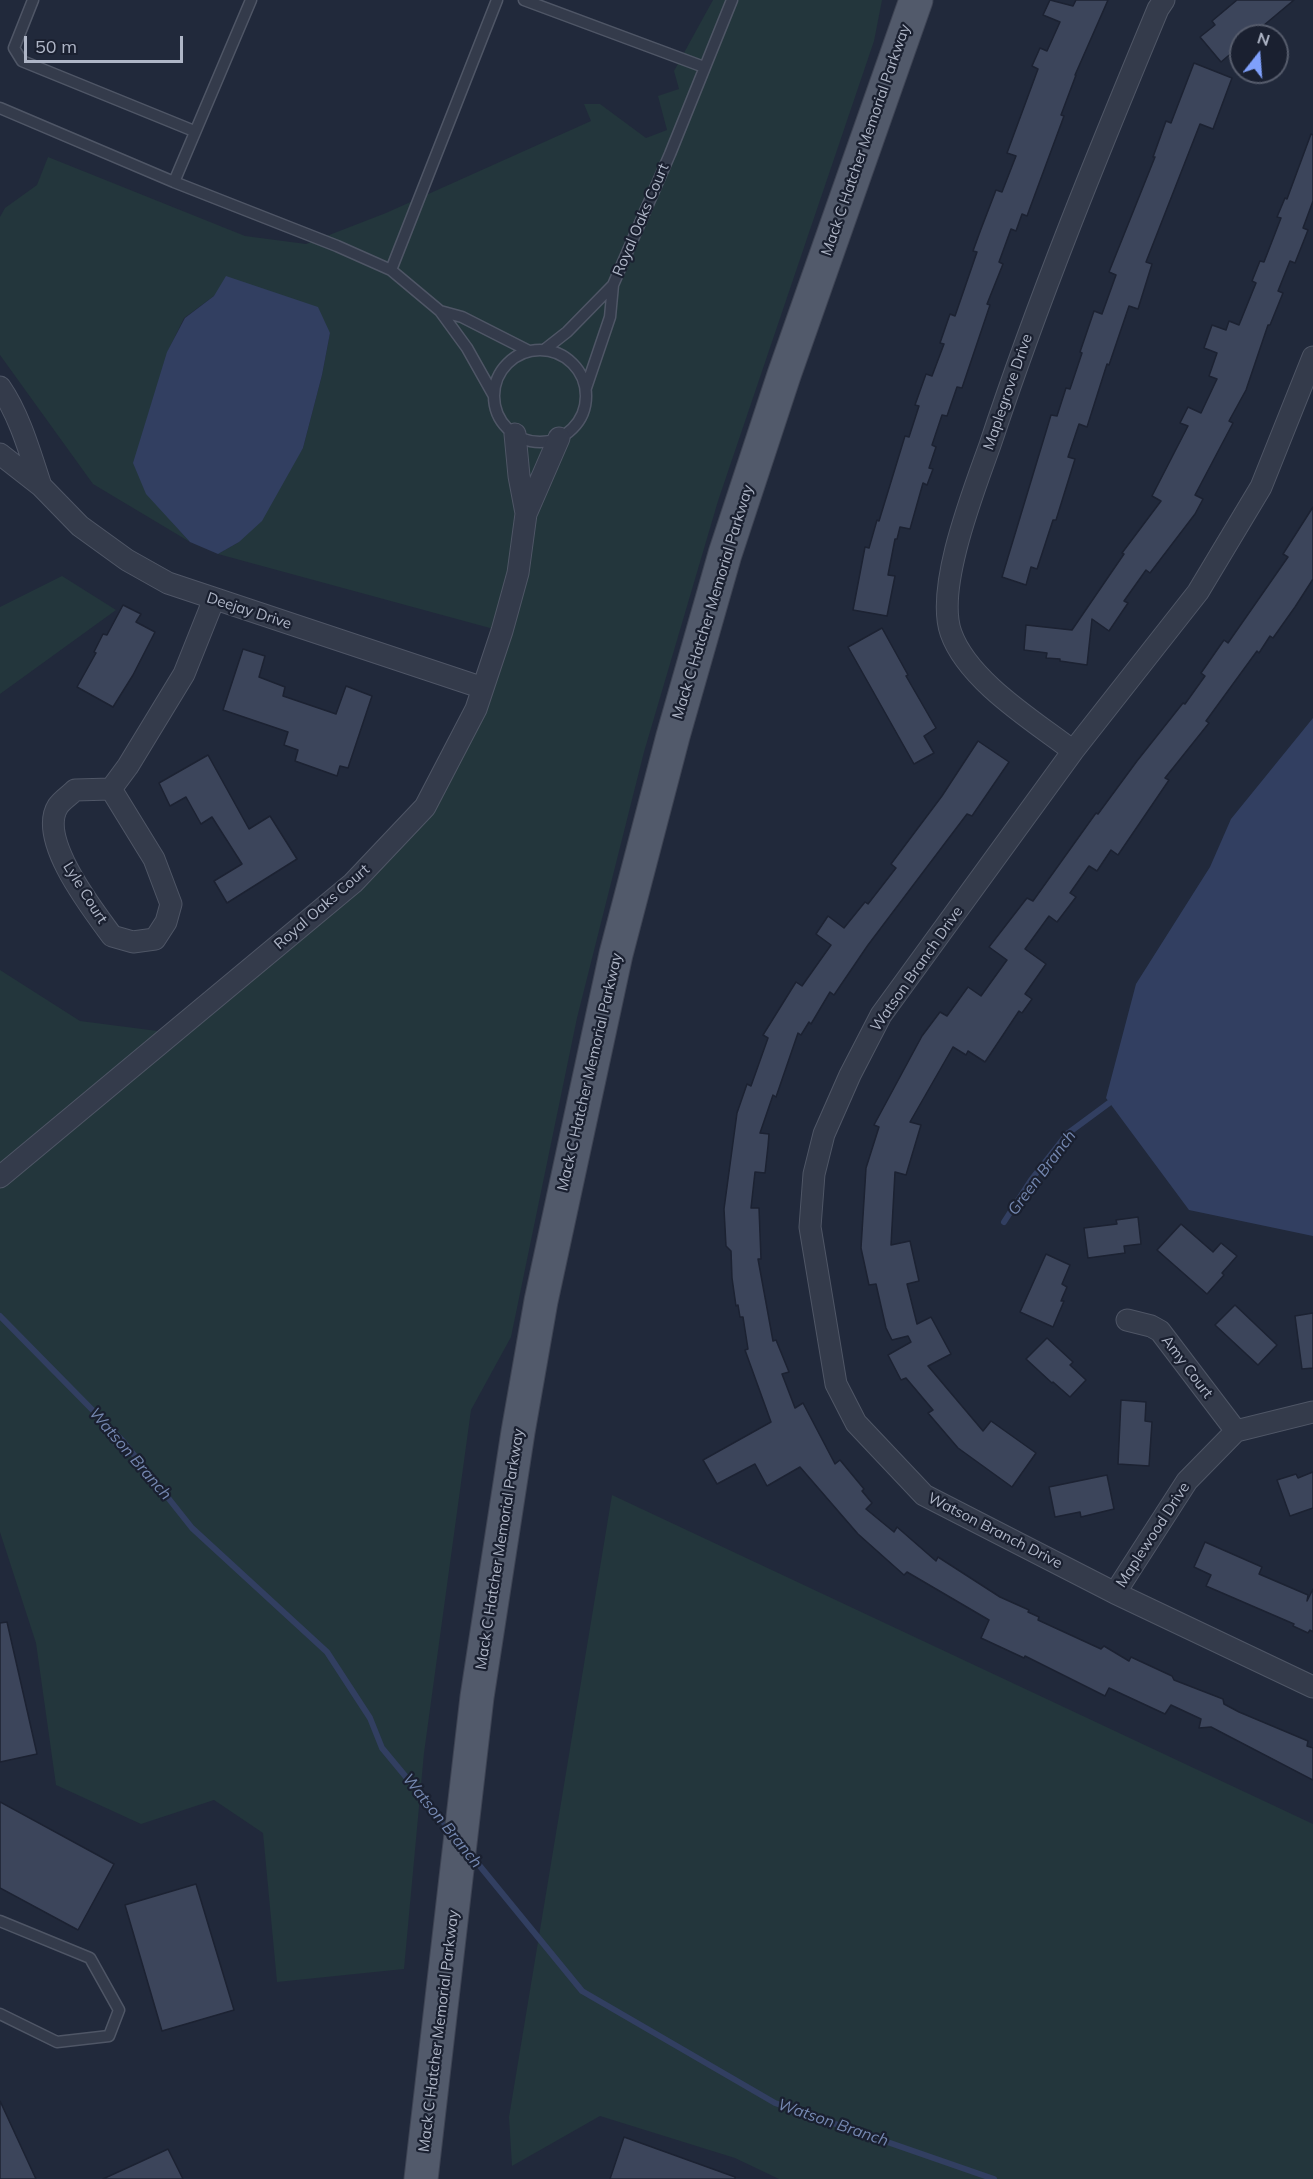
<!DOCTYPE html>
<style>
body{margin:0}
#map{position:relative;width:1313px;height:2179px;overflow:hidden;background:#21293b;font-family:Mulish,sans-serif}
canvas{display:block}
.north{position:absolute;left:1229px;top:24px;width:60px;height:60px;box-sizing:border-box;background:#1a2030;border:2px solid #565c6c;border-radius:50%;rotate:17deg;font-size:16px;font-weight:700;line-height:24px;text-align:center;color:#afb6c7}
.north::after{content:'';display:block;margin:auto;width:21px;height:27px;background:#7fa0fc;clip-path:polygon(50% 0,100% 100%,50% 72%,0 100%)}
.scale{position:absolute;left:24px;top:36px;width:159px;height:27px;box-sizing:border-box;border:3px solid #afb6c7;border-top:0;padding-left:8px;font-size:18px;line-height:21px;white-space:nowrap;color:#afb6c7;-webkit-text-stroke:4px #1a2030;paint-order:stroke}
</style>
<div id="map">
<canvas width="1313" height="2179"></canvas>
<div class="north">N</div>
<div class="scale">50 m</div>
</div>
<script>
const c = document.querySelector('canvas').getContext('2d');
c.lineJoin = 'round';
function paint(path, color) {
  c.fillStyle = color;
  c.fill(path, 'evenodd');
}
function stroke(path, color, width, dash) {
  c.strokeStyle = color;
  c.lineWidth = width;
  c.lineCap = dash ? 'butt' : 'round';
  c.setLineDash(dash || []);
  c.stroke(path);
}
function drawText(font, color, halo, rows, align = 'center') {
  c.font = font + ' Mulish,sans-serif';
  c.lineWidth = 4.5;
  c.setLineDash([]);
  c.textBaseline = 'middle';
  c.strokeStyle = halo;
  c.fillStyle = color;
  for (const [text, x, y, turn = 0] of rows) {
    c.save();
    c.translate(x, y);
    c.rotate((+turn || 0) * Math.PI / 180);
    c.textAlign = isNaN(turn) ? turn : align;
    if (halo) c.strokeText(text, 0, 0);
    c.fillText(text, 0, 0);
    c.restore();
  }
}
const green = new Path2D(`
 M 713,0 L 882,0 L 874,41 L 718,501 L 644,752 L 577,1018 L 511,1337 L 471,1410 L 424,1753 L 404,1969 L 277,1982 L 263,1833 L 214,1800 L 141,1824 L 56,1785 L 36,1643 L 0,1532 L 0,970 L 80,1021 L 173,1033 L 425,807 L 501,631 L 218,554 L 239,542 L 303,448 L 322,375 L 330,333 L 214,296 L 184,318 L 167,353 L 172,522 L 190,542 L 93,484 L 0,355 L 0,217 L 5,208 L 37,185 L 48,157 L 245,236 L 306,244 L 386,213 L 591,121 L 584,104 L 600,104 L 646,138 L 667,130 L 658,96 L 679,89 L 674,71 Z
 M 62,576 L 116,610 L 0,694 L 0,607 Z
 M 612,1495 L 1313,1824 L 1313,2179 L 779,2179 L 735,2158 L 600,2116 L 512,2166 L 509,2117 Z`);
const water = new Path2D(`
 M 226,276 L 318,307 L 330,333 L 322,375 L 303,448 L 262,521 L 239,542 L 218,554 L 190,542 L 146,494 L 133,463 L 167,352 L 185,318 L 214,296 Z
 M 1313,718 L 1313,1236 L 1189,1210 L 1106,1098 L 1136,984 L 1210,867 L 1231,819 Z`);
const stream = new Path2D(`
 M 1004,1222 L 1031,1180 L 1067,1134 L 1109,1103
 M 0,1316 L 123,1441 L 192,1528 L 327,1652 L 370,1718 L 382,1748 L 450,1830
 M 470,1854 L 582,1991 L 775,2103 L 994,2179`);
const building = new Path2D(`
 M 1050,0 L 1073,6 L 1076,0 L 1108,0 L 1075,75 L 1076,75 L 1061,115 L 1064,116 L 1027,216 L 1022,214 L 1016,231 L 1011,229 L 999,262 L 1003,264 L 987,304 L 990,305 L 962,388 L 957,387 L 947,416 L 942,415 L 932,445 L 936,447 L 929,468 L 933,469 L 927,485 L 923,483 L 910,529 L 900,527 L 897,539 L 895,539 L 888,575 L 895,576 L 887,616 L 853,610 L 865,547 L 869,548 L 877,520 L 879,521 L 905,436 L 909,437 L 919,406 L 915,405 L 926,374 L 932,376 L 944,344 L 940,343 L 950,314 L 955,316 L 977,252 L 973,251 L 981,229 L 996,190 L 1002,192 L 1016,156 L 1007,153 L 1038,69 L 1032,66 L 1040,48 L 1047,51 L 1060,22 L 1043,15 Z
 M 1237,0 L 1294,0 L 1251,36 L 1241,36 L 1241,45 L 1221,62 L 1200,37 L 1215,25 L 1212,21 Z
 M 1194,63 L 1232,78 L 1213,129 L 1200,124 L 1146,262 L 1152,264 L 1138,309 L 1129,306 L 1109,365 L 1107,364 L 1087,427 L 1079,424 L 1068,457 L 1075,459 L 1056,520 L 1053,520 L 1037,569 L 1031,567 L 1026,585 L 1002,577 L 1051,415 L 1057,416 L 1066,388 L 1070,389 L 1082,353 L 1080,352 L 1094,311 L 1102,314 L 1116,275 L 1109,272 L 1155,157 L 1153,157 L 1166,121 L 1171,123 Z
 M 1311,134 L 1313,135 L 1313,201 L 1303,228 L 1308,230 L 1295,263 L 1290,261 L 1278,291 L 1283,293 L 1270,325 L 1268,325 L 1246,390 L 1229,421 L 1233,423 L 1195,495 L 1203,499 L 1195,514 L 1150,573 L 1146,570 L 1124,601 L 1128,603 L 1109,631 L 1092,619 L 1087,665 L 1060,661 L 1060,659 L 1046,658 L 1047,653 L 1024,650 L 1026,625 L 1072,630 L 1124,554 L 1122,553 L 1161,501 L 1152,496 L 1188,426 L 1180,423 L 1188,407 L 1201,413 L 1217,379 L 1209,376 L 1217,353 L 1204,348 L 1212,325 L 1226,330 L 1229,321 L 1239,325 L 1256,283 L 1252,281 L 1260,261 L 1264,262 L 1281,218 L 1277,217 L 1285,198 L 1287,199 Z
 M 1313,507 L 1313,579 L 1295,607 L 1273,638 L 1270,636 L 1259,653 L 1257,651 L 1206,721 L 1209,723 L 1165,778 L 1169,780 L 1118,855 L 1111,850 L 1097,871 L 1089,866 L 1070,893 L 1076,897 L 1057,922 L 1049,916 L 1025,949 L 1046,964 L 1025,994 L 1032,999 L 1022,1013 L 1019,1011 L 985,1062 L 968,1051 L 966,1055 L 953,1047 L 910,1122 L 921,1125 L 906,1175 L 895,1172 L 891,1245 L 910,1241 L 919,1281 L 907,1284 L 917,1324 L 931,1317 L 951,1354 L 928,1366 L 983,1431 L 991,1421 L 1036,1453 L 1012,1487 L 958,1448 L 928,1413 L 933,1410 L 906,1378 L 901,1380 L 888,1355 L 911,1342 L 908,1336 L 892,1340 L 886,1328 L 876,1284 L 869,1285 L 861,1248 L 866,1168 L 879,1127 L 874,1125 L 922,1036 L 940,1012 L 947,1016 L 968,987 L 981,996 L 1007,960 L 989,947 L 1027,898 L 1033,901 L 1096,813 L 1098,814 L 1137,761 L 1183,703 L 1185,704 L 1205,676 L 1201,673 L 1224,640 L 1228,643 L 1288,557 L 1283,554 Z
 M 123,605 L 141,614 L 136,622 L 155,632 L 133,675 L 113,707 L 77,687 L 96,653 L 94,652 L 103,634 L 107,635 Z
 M 882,628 L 908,675 L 906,676 L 936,728 L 924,736 L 934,753 L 914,764 L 848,647 Z
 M 243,649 L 265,656 L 259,677 L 285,687 L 283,696 L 336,714 L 346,686 L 372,696 L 348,768 L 340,766 L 337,776 L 295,761 L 298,750 L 284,745 L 288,732 L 223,710 Z
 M 978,741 L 1009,762 L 972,816 L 967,814 L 868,945 L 834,995 L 830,992 L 811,1024 L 809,1022 L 801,1035 L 798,1033 L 776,1097 L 773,1095 L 760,1133 L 769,1134 L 768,1146 L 765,1173 L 755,1172 L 751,1208 L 759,1208 L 761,1259 L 758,1259 L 773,1341 L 776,1340 L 789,1372 L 782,1374 L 795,1408 L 803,1403 L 835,1464 L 840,1460 L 864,1489 L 862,1491 L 872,1503 L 866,1509 L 894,1532 L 897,1527 L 936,1561 L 938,1557 L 1000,1597 L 1029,1610 L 1028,1612 L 1039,1617 L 1038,1620 L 1101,1649 L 1104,1646 L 1129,1661 L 1131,1657 L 1172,1676 L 1174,1680 L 1223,1699 L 1224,1704 L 1239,1712 L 1308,1741 L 1307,1746 L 1313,1748 L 1313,1780 L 1211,1727 L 1199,1728 L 1201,1719 L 1171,1705 L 1165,1714 L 1109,1688 L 1105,1696 L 1025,1656 L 1024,1658 L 981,1638 L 989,1620 L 907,1572 L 904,1575 L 858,1534 L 800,1467 L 767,1486 L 755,1464 L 717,1484 L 703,1460 L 771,1422 L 745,1350 L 748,1349 L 743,1317 L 740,1317 L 738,1305 L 736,1306 L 732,1278 L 731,1251 L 726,1246 L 724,1209 L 737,1113 L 747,1084 L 751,1086 L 768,1038 L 763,1035 L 796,982 L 802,986 L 831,945 L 816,934 L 828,916 L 844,928 L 865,902 L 868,904 L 896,868 L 891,864 L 942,796 Z
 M 208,755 L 249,829 L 270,816 L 297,859 L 227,903 L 214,881 L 242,864 L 212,817 L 201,824 L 186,797 L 170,806 L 159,783 Z
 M 1138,1217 L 1141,1244 L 1124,1246 L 1125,1253 L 1088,1258 L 1084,1228 L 1117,1224 L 1116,1220 Z
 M 1181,1224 L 1213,1252 L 1221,1243 L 1237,1256 L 1222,1273 L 1224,1275 L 1207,1294 L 1157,1250 Z
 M 1046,1254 L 1070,1265 L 1062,1284 L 1067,1287 L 1061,1301 L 1064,1301 L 1053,1327 L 1020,1312 Z
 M 1235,1305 L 1277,1345 L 1258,1365 L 1215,1325 Z
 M 1313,1313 L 1313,1368 L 1302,1369 L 1295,1316 Z
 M 1047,1338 L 1073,1362 L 1070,1365 L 1086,1380 L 1070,1397 L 1053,1382 L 1052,1383 L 1026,1359 Z
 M 1121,1400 L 1146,1402 L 1145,1421 L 1152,1422 L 1149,1466 L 1118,1464 Z
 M 1313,1472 L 1313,1508 L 1290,1516 L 1277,1480 L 1296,1474 L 1298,1478 Z
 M 1107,1475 L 1114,1509 L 1081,1517 L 1080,1512 L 1055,1517 L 1049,1487 Z
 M 1205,1542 L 1262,1567 L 1259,1574 L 1308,1595 L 1307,1601 L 1313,1589 L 1313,1632 L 1310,1630 L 1308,1633 L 1293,1626 L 1294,1624 L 1206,1586 L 1211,1575 L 1194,1567 Z
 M 7,1622 L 37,1754 L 0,1762 L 0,1623 Z
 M 0,1802 L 114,1864 L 78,1930 L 0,1888 Z
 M 196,1884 L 234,2010 L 162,2031 L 125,1905 Z
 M 0,2101 L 36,2179 L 0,2179 Z
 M 624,2137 L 735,2177 L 735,2179 L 610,2179 Z
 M 168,2149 L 183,2179 L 103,2179 L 140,2162 Z`);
const service = new Path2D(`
 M 33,0 L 14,48 L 22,61 L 194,131
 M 524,0 L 704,67
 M 0,108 L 174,182 L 337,246 L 391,270 L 440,311 L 467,348 L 494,396
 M 174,182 L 251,0
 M 391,270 L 497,0
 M 440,311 L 462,317 L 529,351
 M 544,350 L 567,332 L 613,285
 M494 396a46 46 0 1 1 92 0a46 46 0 1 1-92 0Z
 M 586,388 L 610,317 L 613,285 L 670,154 L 732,0
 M 0,1921 L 90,1958 L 119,2010 L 109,2036 L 57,2042 L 0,2014`);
const minor = new Path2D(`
 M 1313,357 L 1261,487 L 1198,592 L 1073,751 L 881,1015 L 850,1075 L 824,1134 L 814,1174 L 810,1227 L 836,1384 L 856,1423 L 924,1495 L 1115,1593 L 1313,1687
 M 0,387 C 20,416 30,453 41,486 L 0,454
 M 515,434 L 519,476 L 526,513
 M 41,486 L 80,526 L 127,560 L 168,583 L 483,688
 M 1073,751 C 1034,721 968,681 951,633 C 935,588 974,490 990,445 C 1039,297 1098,153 1158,9 L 1164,0
 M 111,789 L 154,859 L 171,904 L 166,922 L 155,939 L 133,942 L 112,936 C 93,910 37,839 58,806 C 62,800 70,795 75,790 Z
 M 111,789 L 128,766 L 184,674 L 214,599
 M 0,1177 L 353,883 L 425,807 L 476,709 L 502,631 L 518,573 L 526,514 L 559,438
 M 1127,1320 L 1151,1326 L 1160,1331 L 1236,1431
 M 1115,1593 L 1187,1481 L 1236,1431 L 1313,1412`);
const primary = new Path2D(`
 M 421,2179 L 477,1697 L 518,1432 L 541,1301 L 616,954 L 673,736 L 725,554 L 784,375 L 916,0`);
const streetNames = [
 ["Mack C Hatcher Memorial Parkway",866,140,-71],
 ["Royal Oaks Court",641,220,-67],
 ["Maplegrove Drive",1008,392,-71],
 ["Mack C Hatcher Memorial Parkway",713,602,-73],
 ["Deejay Drive",249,611,18],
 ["Lyle Court",85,893,58],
 ["Royal Oaks Court",322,907,-41],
 ["Watson Branch Drive",917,969,-55],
 ["Mack C Hatcher Memorial Parkway",590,1072,-77],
 ["Amy Court",1187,1367,53],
 ["Watson Branch Drive",995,1531,27],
 ["Maplewood Drive",1153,1535,-57],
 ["Mack C Hatcher Memorial Parkway",500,1549,-81],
 ["Mack C Hatcher Memorial Parkway",439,2031,-83]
];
const waterNames = [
 ["Green Branch",1042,1173,-53],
 ["Watson Branch",130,1454,49],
 ["Watson Branch",442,1821,51],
 ["Watson Branch",833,2123,19]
];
paint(green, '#23363c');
paint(water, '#323f61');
stroke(stream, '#323f61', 6);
paint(building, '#3c455b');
stroke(building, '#1c2232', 1.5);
stroke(service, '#4f5666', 13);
stroke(minor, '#4f5666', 23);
stroke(primary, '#3e4454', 35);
stroke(service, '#343b4b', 10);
stroke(minor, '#343b4b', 21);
stroke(primary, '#525a6b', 33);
drawText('15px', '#afb6c7', '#1a2030', streetNames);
drawText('italic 16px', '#7588b1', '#1a2030', waterNames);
</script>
